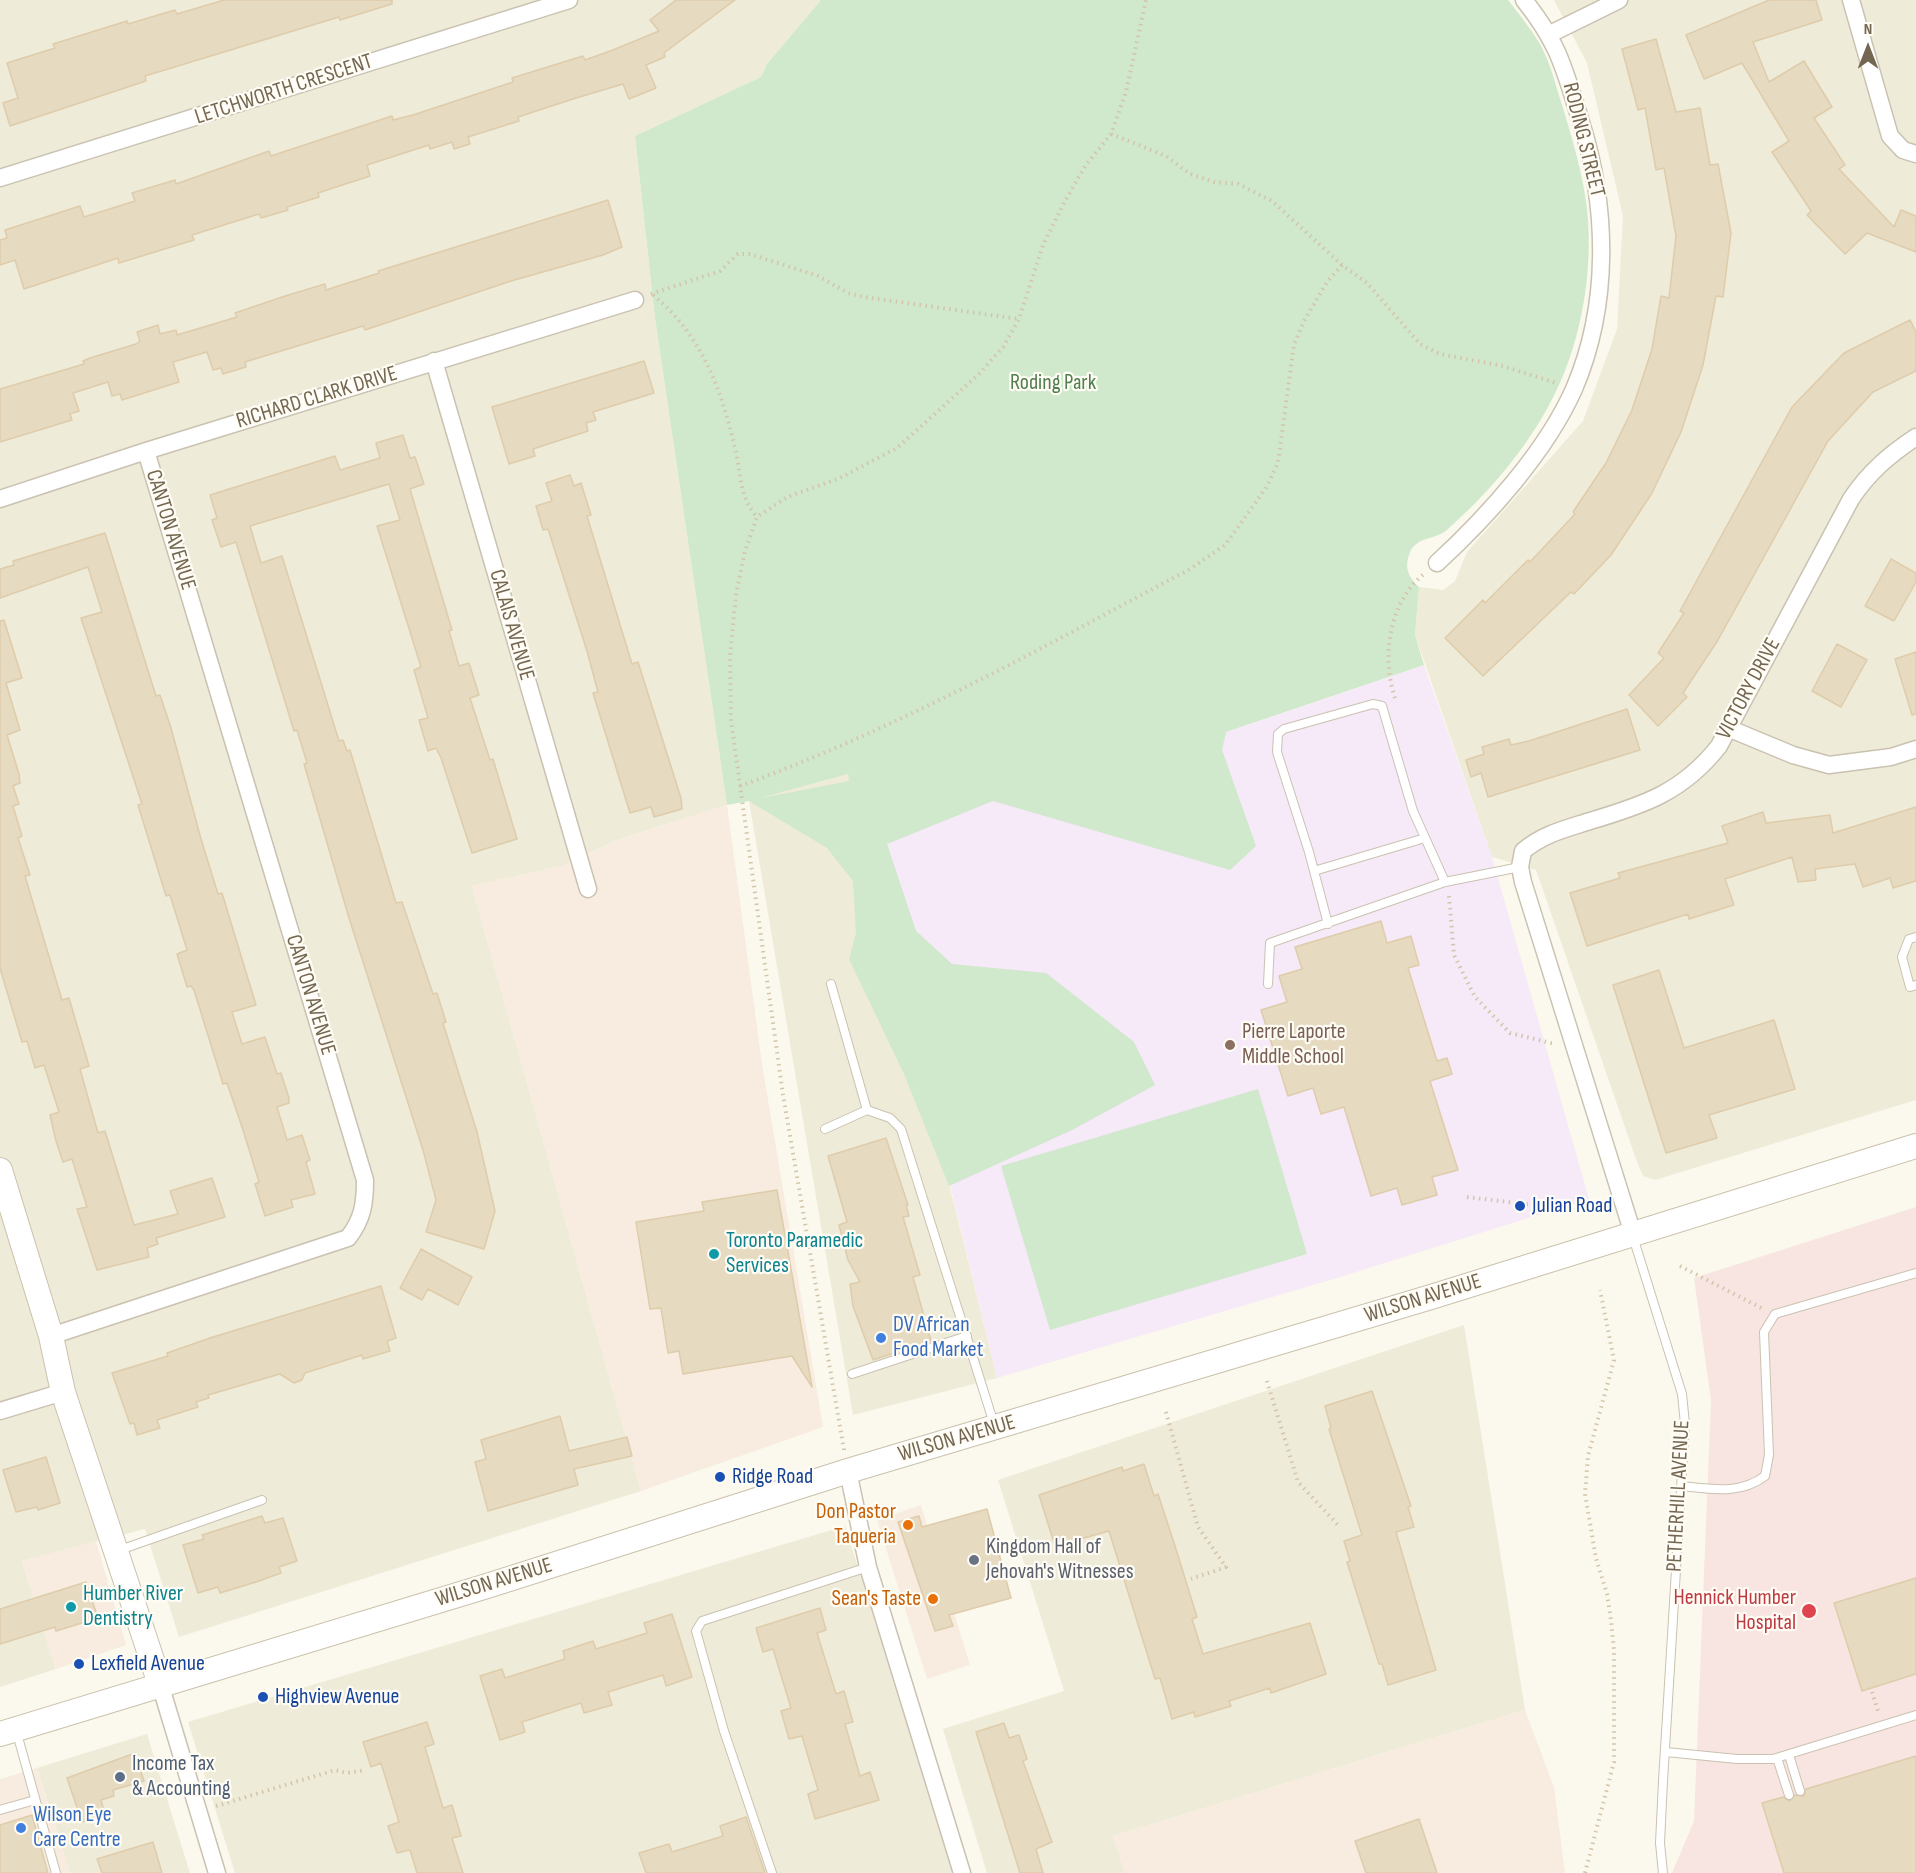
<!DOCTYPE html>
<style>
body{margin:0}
#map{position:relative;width:1916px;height:1873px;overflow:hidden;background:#fbf9ed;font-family:"Sofia Sans Condensed",sans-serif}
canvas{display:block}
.north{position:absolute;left:1838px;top:18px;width:60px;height:60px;-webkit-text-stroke:4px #fefcf4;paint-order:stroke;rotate:0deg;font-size:16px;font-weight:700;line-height:24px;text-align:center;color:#746752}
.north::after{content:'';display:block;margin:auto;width:21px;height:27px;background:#746752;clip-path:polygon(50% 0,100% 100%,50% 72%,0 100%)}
</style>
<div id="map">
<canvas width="1916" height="1873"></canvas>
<div class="north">N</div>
</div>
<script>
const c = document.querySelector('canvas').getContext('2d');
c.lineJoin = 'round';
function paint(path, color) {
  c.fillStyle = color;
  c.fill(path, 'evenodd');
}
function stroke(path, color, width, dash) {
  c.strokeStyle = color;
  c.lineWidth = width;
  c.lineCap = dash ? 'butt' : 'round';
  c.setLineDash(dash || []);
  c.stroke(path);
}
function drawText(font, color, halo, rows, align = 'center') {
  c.font = font + ' "Sofia Sans Condensed",sans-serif';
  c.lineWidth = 4.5;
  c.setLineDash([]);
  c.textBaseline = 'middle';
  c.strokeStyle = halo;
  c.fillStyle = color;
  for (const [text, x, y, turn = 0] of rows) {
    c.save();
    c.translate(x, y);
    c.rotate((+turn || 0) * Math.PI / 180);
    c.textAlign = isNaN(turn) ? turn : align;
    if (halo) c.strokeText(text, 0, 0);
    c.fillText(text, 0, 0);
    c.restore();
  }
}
const residential = new Path2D(`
 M 0,0 L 821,0 L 767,64 L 761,77 L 635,136 L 655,318 L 727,805 L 617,840 L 562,866 L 472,886 L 641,1491 L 179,1637 L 145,1529 L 22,1561 L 56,1669 L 0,1687 Z
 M 1554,0 L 1916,0 L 1916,1100 L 1655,1180 L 1643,1176 L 1637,1162 L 1536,870 L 1492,857 L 1415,635 L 1419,587 L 1443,590 L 1455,581 L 1467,552 L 1583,421 L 1617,329 L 1623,216 L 1587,63 Z
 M 848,774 L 997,1378 L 853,1415 L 749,801 Z
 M 1464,1325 L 1525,1710 L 1113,1836 L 1125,1873 L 987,1873 L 943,1729 L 1064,1691 L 998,1480 Z
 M 845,1526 L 954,1873 L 235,1873 L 188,1722 Z
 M 147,1734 L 190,1873 L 70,1873 L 37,1768 Z`);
const commercial = new Path2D(`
 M 727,805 L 762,1064 L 823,1427 L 641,1491 L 472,886 L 562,866 L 617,840 Z
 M 921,1505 L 970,1665 L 927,1679 L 877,1520 Z
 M 96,1541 L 126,1645 L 56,1669 L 22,1561 Z
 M 1525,1710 L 1554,1787 L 1565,1873 L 1125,1873 L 1113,1836 Z
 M 37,1768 L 70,1873 L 0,1873 L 0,1779 Z`);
const education = new Path2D(`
 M 1424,665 L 1492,857 L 1589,1199 L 1337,1278 L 997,1378 L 866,839 L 1242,727 Z`);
const medical = new Path2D(`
 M 1916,1207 L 1916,1873 L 1672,1873 L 1694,1821 L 1711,1400 L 1694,1278 Z`);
const green = new Path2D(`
 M 821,0 L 1508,0 C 1519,14 1531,29 1540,44 C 1551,64 1556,87 1563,108 C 1573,141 1583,175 1587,209 C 1594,274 1580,350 1548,407 C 1523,453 1487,494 1448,529 C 1437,540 1417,536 1410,552 C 1404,567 1408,577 1419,587 L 1415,635 L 1424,665 L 1226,732 L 1222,750 L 1256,846 L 1230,870 L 993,801 L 887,844 L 916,931 L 952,964 L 1046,973 L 1134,1042 L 1155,1085 L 1072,1130 L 949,1186 L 904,1074 L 849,959 L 856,933 L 853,881 L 827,848 L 749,801 L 727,805 L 655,318 L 635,136 L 761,77 L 767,64 ZM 848,774 L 849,781 L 756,799 L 757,799 Z
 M 1258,1089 L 1307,1254 L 1050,1330 L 1001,1166 Z`);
const building = new Path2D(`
 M 224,0 L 392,0 L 392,4 L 340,20 L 339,17 L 145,76 L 146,81 L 10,126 L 3,103 L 18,98 L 7,63 L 55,48 L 53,44 L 127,21 L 128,24 L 175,10 L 177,14 Z
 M 676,0 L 735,0 L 664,53 L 665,57 L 646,65 L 656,88 L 629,99 L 623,84 L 573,99 L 518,117 L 519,121 L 468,137 L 470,144 L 454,149 L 452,142 L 430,149 L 429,145 L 367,165 L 370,176 L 318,193 L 319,197 L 287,207 L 288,210 L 261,218 L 259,214 L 192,235 L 194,240 L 119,263 L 118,258 L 24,289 L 15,260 L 0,265 L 0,240 L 7,238 L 5,230 L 80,206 L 84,217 L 135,201 L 132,193 L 175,180 L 176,184 L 269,151 L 271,156 L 392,116 L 393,120 L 413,115 L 513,82 L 512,78 L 583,56 L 585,60 L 613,50 L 659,31 L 650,20 Z
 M 1769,0 L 1816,0 L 1822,20 L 1753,42 L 1769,82 L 1804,61 L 1832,107 L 1814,118 L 1845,165 L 1839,169 L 1894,227 L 1901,210 L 1916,216 L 1916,252 L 1867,233 L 1845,254 L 1807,215 L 1811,211 L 1772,152 L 1789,141 L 1742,63 L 1704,79 L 1686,35 Z
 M 1656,39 L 1676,112 L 1700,108 L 1710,165 L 1718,164 L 1731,233 L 1723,297 L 1716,296 L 1703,365 L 1681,432 L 1652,493 L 1611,555 L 1574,594 L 1571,592 L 1483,676 L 1445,638 L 1483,600 L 1485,603 L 1528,560 L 1530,562 L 1575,514 L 1573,512 L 1606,463 L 1632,410 L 1652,349 L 1661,296 L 1669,298 L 1676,236 L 1664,168 L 1656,170 L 1645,108 L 1638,110 L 1622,49 Z
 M 608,200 L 622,247 L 603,255 L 511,281 L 365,330 L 363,326 L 245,362 L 246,367 L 223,374 L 221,368 L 213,370 L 207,352 L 173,362 L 179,382 L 122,400 L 120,394 L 112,396 L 108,382 L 73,393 L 79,411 L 70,414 L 72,420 L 0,442 L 0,389 L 84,364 L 83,361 L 90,358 L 136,344 L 140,341 L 137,332 L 158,325 L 160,334 L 176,330 L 177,335 L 237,317 L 235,313 L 285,296 L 325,284 L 326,290 L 379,273 L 378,271 Z
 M 1910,320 L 1916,332 L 1916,371 L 1873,392 L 1828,441 L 1718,640 L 1683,693 L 1687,697 L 1658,726 L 1629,695 L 1664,658 L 1658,653 L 1684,613 L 1680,611 L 1792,407 L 1844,353 Z
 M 644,361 L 654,393 L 593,412 L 596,420 L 586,423 L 588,431 L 533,449 L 535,456 L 509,464 L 492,407 Z
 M 403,435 L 410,458 L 415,457 L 424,484 L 410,489 L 452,630 L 449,631 L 459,666 L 469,663 L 479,695 L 470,698 L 490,760 L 493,759 L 517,839 L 472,853 L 441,758 L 436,748 L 428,751 L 419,720 L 428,718 L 414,670 L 421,667 L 377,526 L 400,520 L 389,484 L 250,526 L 261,563 L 282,556 L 339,741 L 343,740 L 347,751 L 350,750 L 396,903 L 402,902 L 433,994 L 437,993 L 446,1022 L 443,1023 L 477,1132 L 495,1211 L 484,1249 L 426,1232 L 436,1200 L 423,1150 L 349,918 L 304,764 L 307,763 L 297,730 L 294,731 L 236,542 L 221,547 L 212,520 L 217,518 L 210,495 L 335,456 L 340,470 L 380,458 L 376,443 Z
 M 570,475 L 574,486 L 581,483 L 591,515 L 587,516 L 632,664 L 638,662 L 681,798 L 682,809 L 654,817 L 651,807 L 630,813 L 593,693 L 598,692 L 587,651 L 548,529 L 543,530 L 536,506 L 552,501 L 546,483 Z
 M 105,533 L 156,696 L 160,695 L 171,728 L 201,839 L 218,894 L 222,893 L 256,1005 L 232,1012 L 242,1044 L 265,1037 L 277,1074 L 281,1073 L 289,1098 L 289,1103 L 277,1107 L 287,1140 L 302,1135 L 310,1160 L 306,1162 L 315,1194 L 291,1200 L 293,1207 L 265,1216 L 255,1184 L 259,1182 L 243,1130 L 227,1083 L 223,1084 L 194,990 L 191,986 L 187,987 L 177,954 L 187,950 L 170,895 L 166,896 L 138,805 L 142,804 L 81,618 L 102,612 L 88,567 L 0,598 L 0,569 L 14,565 L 13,561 Z
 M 1891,559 L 1916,573 L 1916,582 L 1894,621 L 1865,606 Z
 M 4,620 L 22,678 L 6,683 L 20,730 L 7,735 L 19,774 L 20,783 L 13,786 L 19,804 L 13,806 L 22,836 L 18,838 L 30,875 L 25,876 L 62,1000 L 69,998 L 89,1066 L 80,1069 L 98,1133 L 105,1131 L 134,1225 L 178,1214 L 170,1191 L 212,1178 L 225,1217 L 156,1238 L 158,1244 L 147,1248 L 149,1257 L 97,1270 L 77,1209 L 87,1207 L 72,1159 L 63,1162 L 56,1141 L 50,1115 L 59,1112 L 44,1065 L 35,1068 L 27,1041 L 22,1042 L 0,968 L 0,621 Z
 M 1837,644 L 1867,660 L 1841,707 L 1812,691 Z
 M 1916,652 L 1916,714 L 1912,715 L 1895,659 Z
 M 1627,709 L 1640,750 L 1488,797 L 1481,773 L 1471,777 L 1466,760 L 1484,754 L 1482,747 L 1509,739 L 1511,745 L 1529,741 Z
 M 1916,807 L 1916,881 L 1893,888 L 1890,878 L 1863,887 L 1855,864 L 1815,869 L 1816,880 L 1798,882 L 1792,857 L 1725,879 L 1734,905 L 1689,919 L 1688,914 L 1587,946 L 1570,893 L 1620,878 L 1618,873 L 1728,843 L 1722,826 L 1763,812 L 1766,823 L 1830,815 L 1833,833 Z
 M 1381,921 L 1387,943 L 1411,936 L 1419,965 L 1408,968 L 1437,1061 L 1447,1058 L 1452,1074 L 1430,1081 L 1458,1170 L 1432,1177 L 1437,1195 L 1402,1205 L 1397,1188 L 1371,1196 L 1344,1107 L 1321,1114 L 1313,1088 L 1288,1096 L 1261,1010 L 1287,1002 L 1279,976 L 1302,969 L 1295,947 Z
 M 1659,970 L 1684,1048 L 1774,1020 L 1795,1089 L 1709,1115 L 1717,1138 L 1666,1153 L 1613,985 Z
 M 886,1138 L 908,1205 L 906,1205 L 909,1216 L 903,1217 L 920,1275 L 913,1277 L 931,1341 L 873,1360 L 853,1306 L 850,1284 L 860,1282 L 848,1260 L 839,1225 L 847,1222 L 828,1156 Z
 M 777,1190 L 812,1387 L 792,1356 L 683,1374 L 679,1351 L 668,1353 L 661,1308 L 650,1309 L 636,1222 L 704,1211 L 702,1202 Z
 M 421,1249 L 472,1277 L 458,1305 L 428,1289 L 422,1300 L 400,1288 Z
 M 381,1286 L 396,1338 L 387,1341 L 390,1351 L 363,1359 L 362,1355 L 305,1373 L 302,1380 L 294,1383 L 280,1374 L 208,1395 L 209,1398 L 196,1402 L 198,1407 L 157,1420 L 160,1428 L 137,1435 L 134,1423 L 130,1424 L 112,1373 L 168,1356 L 167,1353 L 213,1337 Z
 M 1372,1391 L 1411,1506 L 1408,1507 L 1414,1527 L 1396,1532 L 1436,1670 L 1388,1685 L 1382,1664 L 1379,1664 L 1347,1562 L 1350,1561 L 1344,1541 L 1362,1535 L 1329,1429 L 1331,1428 L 1325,1406 Z
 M 560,1416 L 569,1451 L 627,1437 L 632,1456 L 574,1469 L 578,1485 L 488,1511 L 475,1462 L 486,1459 L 481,1440 Z
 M 46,1457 L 60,1503 L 38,1510 L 37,1507 L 16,1512 L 3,1470 Z
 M 1144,1464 L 1154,1496 L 1158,1494 L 1175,1546 L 1197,1617 L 1192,1619 L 1203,1654 L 1310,1623 L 1326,1674 L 1271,1693 L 1270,1688 L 1229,1701 L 1231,1706 L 1195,1717 L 1194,1712 L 1172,1719 L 1160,1678 L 1155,1679 L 1109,1531 L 1055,1546 L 1039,1495 L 1122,1467 L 1123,1471 Z
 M 987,1509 L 1011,1598 L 949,1615 L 953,1626 L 935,1631 L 898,1522 L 919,1516 L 922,1527 Z
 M 262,1516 L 265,1523 L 283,1518 L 297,1561 L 279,1567 L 281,1573 L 256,1582 L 220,1593 L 218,1587 L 198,1593 L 183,1545 L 204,1539 L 202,1535 Z
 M 1916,1578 L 1916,1674 L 1862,1691 L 1834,1603 Z
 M 86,1582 L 98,1618 L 56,1631 L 55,1627 L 0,1644 L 0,1609 Z
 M 820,1608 L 826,1630 L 817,1633 L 836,1694 L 844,1691 L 853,1722 L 845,1724 L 860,1776 L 870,1772 L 879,1800 L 815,1819 L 808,1794 L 818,1790 L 802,1736 L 789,1739 L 781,1711 L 791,1708 L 773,1649 L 763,1652 L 756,1628 Z
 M 672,1614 L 692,1677 L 666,1686 L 663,1675 L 608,1692 L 612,1705 L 584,1713 L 581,1703 L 522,1722 L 525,1732 L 500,1740 L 480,1676 L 502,1669 L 505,1678 L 565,1659 L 563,1651 L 593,1641 L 596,1649 L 647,1633 L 644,1623 Z
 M 427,1722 L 434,1744 L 425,1747 L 443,1808 L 452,1805 L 461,1836 L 452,1838 L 463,1873 L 417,1873 L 410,1850 L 397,1853 L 388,1826 L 399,1822 L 381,1763 L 371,1767 L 363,1742 Z
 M 1004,1723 L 1009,1738 L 1019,1735 L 1027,1759 L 1023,1761 L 1052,1842 L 1036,1849 L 1043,1873 L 1020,1873 L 976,1732 Z
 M 135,1753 L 144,1781 L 113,1790 L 114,1796 L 101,1800 L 105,1814 L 82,1822 L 67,1778 Z
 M 1916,1756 L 1916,1873 L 1784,1873 L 1762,1803 L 1783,1797 L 1790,1801 L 1795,1795 L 1804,1796 L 1806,1789 Z
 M 32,1815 L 48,1873 L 0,1873 L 0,1825 Z
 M 746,1817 L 765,1873 L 646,1873 L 639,1853 L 669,1844 L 672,1852 L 723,1836 L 720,1826 Z
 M 1419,1819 L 1437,1873 L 1366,1873 L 1355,1841 Z
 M 153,1842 L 162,1873 L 102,1873 L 97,1859 Z`);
const path = new Path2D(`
 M 1111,134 L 1166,156 L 1190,174 L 1214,182 L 1238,184 L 1272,201 L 1342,265 L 1367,283 L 1420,344 L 1440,354 L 1503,366 L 1556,383
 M 651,294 L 720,271 L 738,254 L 750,254 L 818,276 L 848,293 L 864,297 L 1019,319
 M 653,295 C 704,337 723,394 737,457 C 741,479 741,499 757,517
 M 1395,698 C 1381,657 1389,602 1424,574
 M 740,786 C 897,729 1043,647 1190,569 L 1225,545 L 1266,488 L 1278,463 L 1294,344 L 1304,321 L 1327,282 L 1342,265
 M 1449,896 L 1454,955 L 1475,997 L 1510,1033 L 1555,1044
 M 1467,1197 L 1550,1207
 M 1680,1266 L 1763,1309
 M 1267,1381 L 1298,1482 L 1338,1525
 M 1166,1412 L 1198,1527 L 1226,1567 L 1191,1579
 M 844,1450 L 783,1095 L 731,720 L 730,656 L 736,595 L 745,551 L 757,517 L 787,497 L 840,478 L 897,448 L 978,375 L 1003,347 L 1019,319 L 1043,245 L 1064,203 L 1085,166 L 1111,134 L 1126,92 L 1146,0
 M 1872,1692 L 1878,1711
 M 216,1806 L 335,1770 L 347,1773 L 366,1770
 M 1585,1873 L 1614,1762 L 1614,1650 L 1611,1620 L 1607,1594 L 1596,1558 L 1585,1494 L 1588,1456 L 1614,1360 L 1600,1290`);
const lane = new Path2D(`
 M 1314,871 L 1425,838
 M 1328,924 L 1309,852 L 1277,752 L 1278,734 L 1284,729 L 1373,704 L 1382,706 L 1413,811 L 1445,882
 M 1916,937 L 1909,939 L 1902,957 L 1910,987 L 1916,985
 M 831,984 L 867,1110 L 890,1118 L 901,1129 L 994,1424
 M 1268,984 L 1270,943 L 1445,882 L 1520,867
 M 825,1129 L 867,1110
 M 1633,1237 L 1682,1394 L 1685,1424 L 1663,1781 L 1660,1843 L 1663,1873
 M 852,1374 L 967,1336
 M 1681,1486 C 1711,1489 1740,1495 1765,1476 L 1769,1455 L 1764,1332 L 1775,1314 L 1916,1273
 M 117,1551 L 262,1500
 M 16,1730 L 56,1873
 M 1666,1752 L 1737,1759 L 1773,1759 L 1916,1715
 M 1789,1755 L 1800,1791
 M 1777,1758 L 1789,1795
 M 0,1810 L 35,1800
 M 772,1873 L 724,1731 L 696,1631 L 702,1621 L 868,1567`);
const street = new Path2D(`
 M 1851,0 L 1890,136 L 1903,150 L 1916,154
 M 1550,34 L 1619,0
 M 0,178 L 569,0
 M 434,361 L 588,889
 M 0,499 L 146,451 L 635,300
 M 1437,563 C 1487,517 1546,452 1574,389 C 1610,305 1608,208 1581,122 C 1564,69 1560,45 1524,0
 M 1728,728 L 1793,755 L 1829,765 L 1891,757 L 1916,749
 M 1633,1234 L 1523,882 L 1520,867 L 1523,851 C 1543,834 1565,829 1590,821 C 1644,805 1683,792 1719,746 L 1851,499 C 1869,472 1889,455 1916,437
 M 51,1336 L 348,1238 C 363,1219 365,1203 365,1180 L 146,451
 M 0,1411 L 63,1392
 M 848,1471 L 868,1567 L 962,1873
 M 160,1684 L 217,1873`);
const secondary = new Path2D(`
 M 0,1170 L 51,1336 L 63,1392 L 160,1684
 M 0,1734 L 487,1586 L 848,1471 L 1431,1297 L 1916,1146`);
const markers = [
 [1230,1045,6,"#8d6e63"],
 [1520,1206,6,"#1a4fb4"],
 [714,1254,6,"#0f9aa8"],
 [881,1338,6,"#3f7fe0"],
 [720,1477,6,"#1a4fb4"],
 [908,1525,6,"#e8710a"],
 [974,1560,6,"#6b7280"],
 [933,1599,6,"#e8710a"],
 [71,1607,6,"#0f9aa8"],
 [1809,1611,8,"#e0444e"],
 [79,1664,6,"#1a4fb4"],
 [263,1697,6,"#1a4fb4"],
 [120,1777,6,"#5c6f8a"],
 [21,1828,6,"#3f7fe0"]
];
const streetNames = [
 ["LETCHWORTH CRESCENT",284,90,-18],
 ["RODING STREET",1583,140,76],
 ["RICHARD CLARK DRIVE",317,398,-17],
 ["CANTON AVENUE",170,530,73],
 ["CALAIS AVENUE",511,625,74],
 ["VICTORY DRIVE",1749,689,-62],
 ["CANTON AVENUE",310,995,73],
 ["WILSON AVENUE",1423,1299,-17],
 ["WILSON AVENUE",957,1439,-16],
 ["PETHERHILL AVENUE",1679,1496,-87],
 ["WILSON AVENUE",494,1583,-17]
];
const parkNames = [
 ["Roding Park",1053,383]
];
const educationNames = [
 ["Pierre Laporte",1242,1032],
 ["Middle School",1242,1057]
];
const transitNames = [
 ["Julian Road",1532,1206],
 ["Ridge Road",732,1477],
 ["Lexfield Avenue",91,1664],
 ["Highview Avenue",275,1697]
];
const cultureNames = [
 ["Toronto Paramedic",726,1241],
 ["Services",726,1266],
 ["Humber River",83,1594],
 ["Dentistry",83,1619]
];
const shopNames = [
 ["DV African",893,1325],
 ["Food Market",893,1350],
 ["Wilson Eye",33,1815],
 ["Care Centre",33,1840]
];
const foodNames = [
 ["Don Pastor",896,1512],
 ["Taqueria",896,1537],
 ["Sean's Taste",921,1599]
];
const worshipNames = [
 ["Kingdom Hall of",986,1547],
 ["Jehovah's Witnesses",986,1572]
];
const healthNames = [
 ["Hennick Humber",1796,1598],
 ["Hospital",1796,1623]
];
const serviceNames = [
 ["Income Tax",132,1764],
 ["& Accounting",132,1789]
];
paint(residential, '#efebd9');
paint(commercial, '#f7ecdf');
paint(education, '#f6e9f8');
paint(medical, '#f8e5e1');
paint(green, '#d0e8cc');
paint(building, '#e6dac1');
stroke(building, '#deccaa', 1.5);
stroke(lane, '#cac2b1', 10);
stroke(street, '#cac2b1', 19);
stroke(secondary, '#cbc1ac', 26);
stroke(path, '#d3c5aa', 4, [1.5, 4.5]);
stroke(lane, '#fff', 8);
stroke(street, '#fff', 16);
stroke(secondary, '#fff', 24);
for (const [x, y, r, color] of markers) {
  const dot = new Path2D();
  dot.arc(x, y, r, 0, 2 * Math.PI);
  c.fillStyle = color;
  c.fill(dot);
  stroke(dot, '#fefcf4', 2);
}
drawText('22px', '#746752', '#fefcf4', streetNames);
drawText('22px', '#507e4e', '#fefcf4', parkNames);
drawText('22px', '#785e54', '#fefcf4', educationNames, 'left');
drawText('22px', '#164399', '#fefcf4', transitNames, 'left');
drawText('22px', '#0d838f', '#fefcf4', cultureNames, 'left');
drawText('22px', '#366cbe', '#fefcf4', shopNames, 'left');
drawText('22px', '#c56008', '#fefcf4', foodNames, 'right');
drawText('22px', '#5b616d', '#fefcf4', worshipNames, 'left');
drawText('22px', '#be3a42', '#fefcf4', healthNames, 'right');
drawText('22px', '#4e5e75', '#fefcf4', serviceNames, 'left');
</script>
